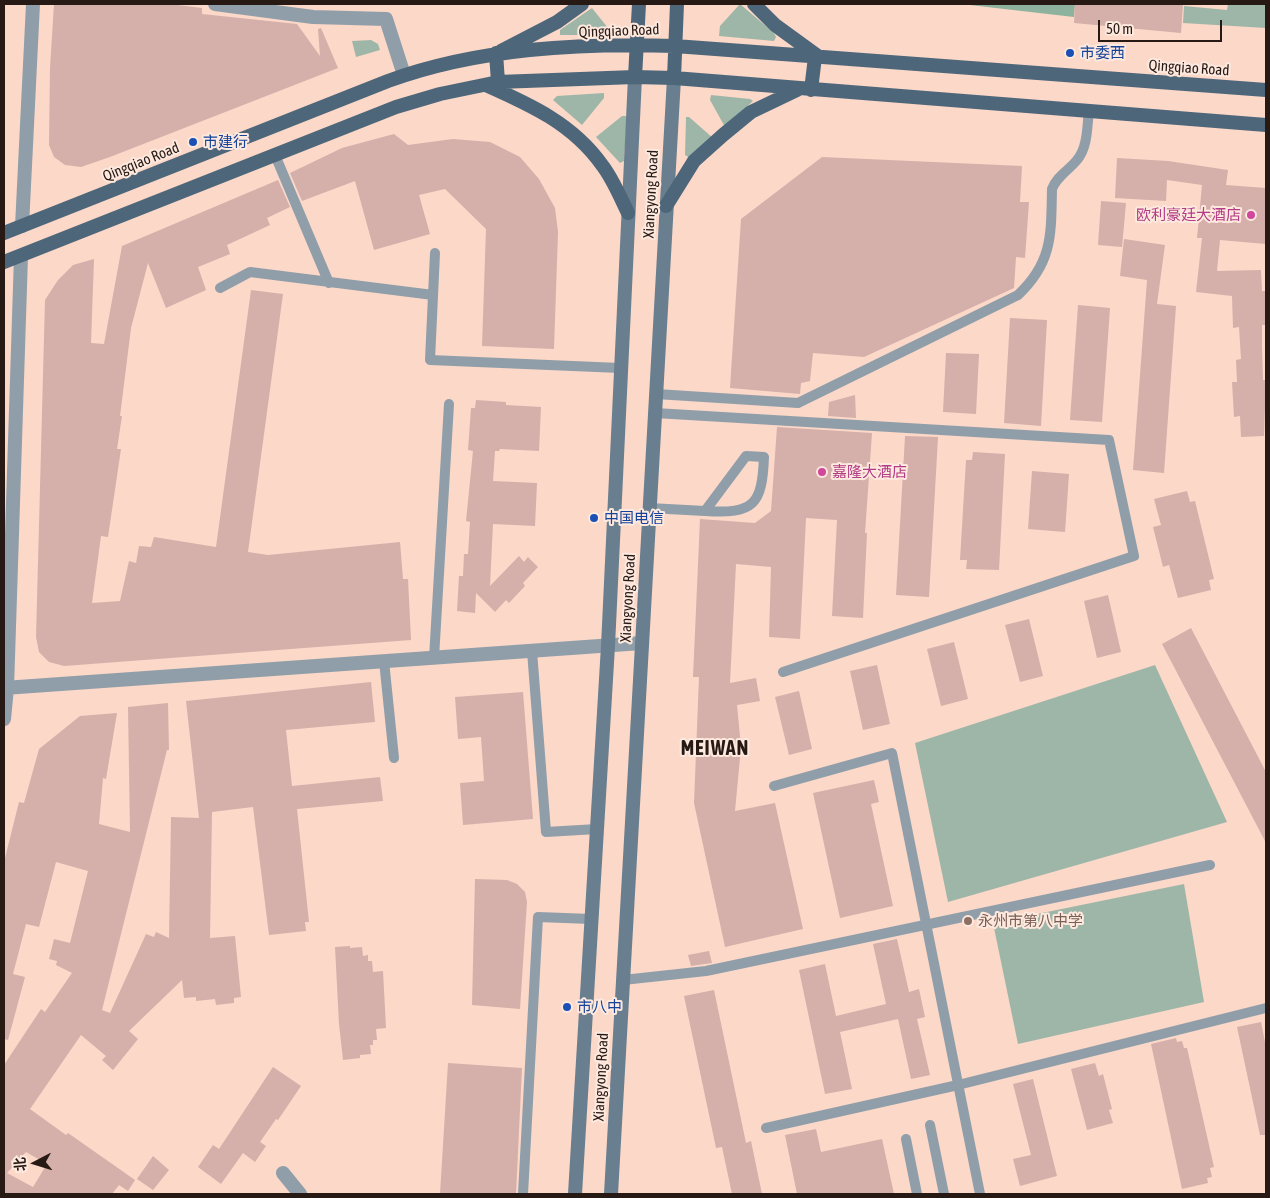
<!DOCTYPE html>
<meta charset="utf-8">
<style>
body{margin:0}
#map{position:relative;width:1270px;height:1198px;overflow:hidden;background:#fbd8c8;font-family:"Asap Condensed","Noto Sans SC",sans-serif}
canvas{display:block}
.frame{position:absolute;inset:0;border:5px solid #271a15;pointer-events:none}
.north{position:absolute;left:10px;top:1138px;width:50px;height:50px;-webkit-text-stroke:4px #fee9df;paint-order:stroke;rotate:265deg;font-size:14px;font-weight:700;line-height:20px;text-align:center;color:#271a15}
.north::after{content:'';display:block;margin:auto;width:18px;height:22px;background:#271a15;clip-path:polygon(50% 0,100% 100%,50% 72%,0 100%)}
.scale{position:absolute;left:1098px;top:20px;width:124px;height:22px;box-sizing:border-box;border:2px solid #271a15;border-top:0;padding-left:6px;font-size:15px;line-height:18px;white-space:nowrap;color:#271a15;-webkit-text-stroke:4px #fee9df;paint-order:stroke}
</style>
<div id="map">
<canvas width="1270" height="1198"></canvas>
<div class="frame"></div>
<div class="north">北</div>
<div class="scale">50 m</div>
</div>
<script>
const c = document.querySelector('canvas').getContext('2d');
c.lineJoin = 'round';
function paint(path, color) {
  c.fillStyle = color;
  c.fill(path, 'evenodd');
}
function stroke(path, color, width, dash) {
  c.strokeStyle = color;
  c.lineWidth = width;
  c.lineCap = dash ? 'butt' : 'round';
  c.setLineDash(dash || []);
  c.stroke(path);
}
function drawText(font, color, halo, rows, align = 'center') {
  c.font = font + ' "Asap Condensed","Noto Sans SC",sans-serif';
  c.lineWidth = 4;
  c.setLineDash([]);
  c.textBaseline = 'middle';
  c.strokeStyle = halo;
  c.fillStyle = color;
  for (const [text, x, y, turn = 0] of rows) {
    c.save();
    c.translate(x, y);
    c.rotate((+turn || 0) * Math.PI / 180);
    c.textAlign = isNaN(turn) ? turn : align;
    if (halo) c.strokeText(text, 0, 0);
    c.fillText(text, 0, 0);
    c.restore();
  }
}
const green = new Path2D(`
 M 740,4 L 774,33 L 776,37 L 774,41 L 719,36 L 720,26 Z
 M 1228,4 L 1266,4 L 1266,28 L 1183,23 L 1184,6 L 1227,10 Z
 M 592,8 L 608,28 L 606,35 L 560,35 L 560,30 Z
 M 371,40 L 378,44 L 380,50 L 356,57 L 352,41 Z
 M 604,93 L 604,98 L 582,125 L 553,100 L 557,96 Z
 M 711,95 L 750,99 L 753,101 L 725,127 L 710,100 Z
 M 622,116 L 627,116 L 624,161 L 620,163 L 596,137 Z
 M 686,117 L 689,117 L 713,138 L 690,158 L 685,155 Z
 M 1155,665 L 1227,822 L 948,902 L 915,743 Z
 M 1184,884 L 1204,1002 L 1018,1044 L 993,923 Z`);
const forest = new Path2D(`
 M 961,4 L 1075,4 L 1074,17 Z`);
const building = new Path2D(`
 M 54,4 L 170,4 L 202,8 L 202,14 L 297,24 L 320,56 L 318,29 L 321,28 L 338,68 L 110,157 L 81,167 L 65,165 L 54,157 L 49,145 L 50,68 Z
 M 1075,4 L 1183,4 L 1181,33 L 1074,23 Z
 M 394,134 L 408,145 L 453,139 L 490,142 L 520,157 L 539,179 L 555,208 L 558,232 L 554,349 L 482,346 L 486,229 L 445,189 L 419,195 L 430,234 L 374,250 L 355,181 L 302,201 L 290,173 L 342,148 Z
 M 822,157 L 1022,166 L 1020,202 L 1029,202 L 1025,258 L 1016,257 L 1014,288 L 864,357 L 813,353 L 810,381 L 801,383 L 800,394 L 730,388 L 741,219 Z
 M 1117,158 L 1168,161 L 1228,170 L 1226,185 L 1266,188 L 1266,244 L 1220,240 L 1217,271 L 1261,270 L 1262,291 L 1266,291 L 1266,325 L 1262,325 L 1262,347 L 1263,380 L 1266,380 L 1264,436 L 1241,437 L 1240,416 L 1234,417 L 1232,382 L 1237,382 L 1236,360 L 1241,359 L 1239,327 L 1233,328 L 1232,296 L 1196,292 L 1202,238 L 1197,238 L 1202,185 L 1167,180 L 1166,201 L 1115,198 Z
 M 278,180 L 290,207 L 267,218 L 270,225 L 227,245 L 230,254 L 198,267 L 206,290 L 166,308 L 148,263 L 131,328 L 120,416 L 122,416 L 117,449 L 121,449 L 108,537 L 101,536 L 92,603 L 120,601 L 129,561 L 136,563 L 139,546 L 151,547 L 154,537 L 216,547 L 251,290 L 283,294 L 248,552 L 268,555 L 400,542 L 403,579 L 408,579 L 411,640 L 64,666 L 49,662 L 39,652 L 36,637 L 45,300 L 58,280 L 73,265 L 94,259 L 91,343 L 104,344 L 122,246 Z
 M 1101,201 L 1126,203 L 1122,247 L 1098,245 Z
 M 1124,239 L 1165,245 L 1157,304 L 1176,306 L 1164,473 L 1133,470 L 1147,280 L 1120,276 Z
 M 1078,305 L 1110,308 L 1102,422 L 1070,420 Z
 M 1010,318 L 1047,320 L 1041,426 L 1004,423 Z
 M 946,353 L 979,354 L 976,414 L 943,412 Z
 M 855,395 L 856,418 L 828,416 L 829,402 Z
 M 476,400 L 506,402 L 506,405 L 541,407 L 539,451 L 500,449 L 499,451 L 495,451 L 493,481 L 537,483 L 535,526 L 493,524 L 490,586 L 519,556 L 524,562 L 528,557 L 538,567 L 523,583 L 525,586 L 509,603 L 506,600 L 495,612 L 476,593 L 475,613 L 457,611 L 459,576 L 463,576 L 464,554 L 468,554 L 470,522 L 466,521 L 473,451 L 468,450 L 471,408 L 475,408 Z
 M 777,427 L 872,433 L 865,533 L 867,533 L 863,618 L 832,616 L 837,520 L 806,518 L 800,639 L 769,637 L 771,567 L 736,564 L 730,683 L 756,678 L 760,701 L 737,705 L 741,747 L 735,811 L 775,803 L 803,929 L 725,947 L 694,803 L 699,677 L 693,677 L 700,519 L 755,523 L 771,511 Z
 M 905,436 L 938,437 L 929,597 L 896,595 Z
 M 973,452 L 1005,454 L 999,570 L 966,569 L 967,560 L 960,560 L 966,460 L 972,460 Z
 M 1032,471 L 1069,474 L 1065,532 L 1028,529 Z
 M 1187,491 L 1190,502 L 1195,501 L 1214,579 L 1209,580 L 1211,590 L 1178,598 L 1169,565 L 1163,567 L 1153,527 L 1161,525 L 1154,499 Z
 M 1108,595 L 1121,652 L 1097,658 L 1084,601 Z
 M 1029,619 L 1043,676 L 1020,682 L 1005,625 Z
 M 1191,628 L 1266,772 L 1266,843 L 1162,644 Z
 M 954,642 L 968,699 L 941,706 L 927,649 Z
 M 877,665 L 890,724 L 863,730 L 850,671 Z
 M 371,682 L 375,722 L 286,730 L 292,786 L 380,777 L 383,801 L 297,809 L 309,922 L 305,922 L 306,931 L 269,935 L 253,807 L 212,812 L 210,938 L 235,936 L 241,997 L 234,998 L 234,1003 L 216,1005 L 215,999 L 196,1001 L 196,997 L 184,998 L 182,980 L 129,1031 L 138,1039 L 113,1070 L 102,1060 L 106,1056 L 81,1035 L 30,1109 L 66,1135 L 68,1133 L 135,1180 L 128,1191 L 119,1185 L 112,1194 L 4,1194 L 4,1065 L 41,1009 L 45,1012 L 72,973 L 56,965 L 57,961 L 49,959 L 54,939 L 70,943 L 88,871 L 56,862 L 39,927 L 26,924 L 13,974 L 25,977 L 8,1040 L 4,1039 L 4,862 L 19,802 L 24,803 L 39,749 L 80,716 L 117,713 L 106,779 L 103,778 L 99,824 L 130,832 L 128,707 L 168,703 L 169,750 L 167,750 L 102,1010 L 110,1013 L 146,934 L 154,937 L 156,932 L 169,938 L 171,817 L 199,818 L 186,701 ZM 26,1152 L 47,1164 L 33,1187 L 7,1173 Z
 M 799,691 L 812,749 L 789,755 L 775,697 Z
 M 523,692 L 533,819 L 463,825 L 460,783 L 484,781 L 481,737 L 458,739 L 455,697 Z
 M 874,780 L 879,802 L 871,804 L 893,906 L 840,918 L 813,793 Z
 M 475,879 L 507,880 L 517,884 L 525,892 L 527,902 L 520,1009 L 472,1005 Z
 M 897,939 L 909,992 L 919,989 L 925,1017 L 917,1019 L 930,1075 L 911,1079 L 898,1019 L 840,1032 L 852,1089 L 825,1094 L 799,970 L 825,964 L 836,1016 L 886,1004 L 873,944 Z
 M 350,946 L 350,948 L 362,947 L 363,956 L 368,955 L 368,961 L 372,961 L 373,972 L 383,971 L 386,1028 L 376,1029 L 377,1040 L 373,1040 L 373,1045 L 370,1045 L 371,1054 L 360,1055 L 360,1058 L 343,1060 L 339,1024 L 335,947 Z
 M 709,951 L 712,963 L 691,966 L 688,955 Z
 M 714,990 L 746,1143 L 751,1141 L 762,1194 L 732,1194 L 722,1147 L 716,1148 L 684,996 Z
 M 1261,1022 L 1266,1047 L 1266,1135 L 1260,1135 L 1237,1027 Z
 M 1176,1038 L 1177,1042 L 1182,1041 L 1184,1048 L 1187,1048 L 1214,1167 L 1210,1168 L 1212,1177 L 1207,1178 L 1208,1183 L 1182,1189 L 1151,1044 Z
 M 448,1063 L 522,1068 L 516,1194 L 440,1194 Z
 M 1095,1063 L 1099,1076 L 1103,1074 L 1112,1109 L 1109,1110 L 1113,1123 L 1087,1130 L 1071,1069 Z
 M 273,1067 L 301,1086 L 278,1120 L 276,1119 L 260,1142 L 266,1146 L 255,1162 L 243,1153 L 221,1184 L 198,1167 L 213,1145 L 219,1149 Z
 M 1033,1079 L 1057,1176 L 1020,1186 L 1013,1159 L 1031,1155 L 1013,1084 Z
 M 816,1129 L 821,1152 L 882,1139 L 894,1194 L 797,1194 L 785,1135 Z
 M 153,1156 L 169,1170 L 153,1190 L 137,1179 Z`);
const service = new Path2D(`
 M 275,155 L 329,283
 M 435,253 L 430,360 L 620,368
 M 220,288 L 250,272 L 433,295
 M 656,394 L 798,403 L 1018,295 C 1053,262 1051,234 1052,189 C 1057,176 1069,170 1077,160 C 1088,147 1087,126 1089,111
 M 655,413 L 1109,440 L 1134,556 L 783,672
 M 649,508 L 705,511 L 746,456 L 764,457 C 762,505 754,514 705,511
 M 532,651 L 546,832 L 597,829
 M 434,658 L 449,404
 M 384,661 L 394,758
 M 774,786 L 892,753 L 980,1194
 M 623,980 L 706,971 L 1210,865
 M 930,1125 L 944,1194
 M 766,1128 L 958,1085 L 1266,1008
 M 906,1139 L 917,1194
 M 523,1194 L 538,917 L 591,919`);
const minor = new Path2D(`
 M 215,4 L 313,17 L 386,19 L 404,75
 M 283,1173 L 300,1194`);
const tertiary = new Path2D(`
 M 22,226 L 33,4
 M 4,688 L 642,643
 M 4,719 L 7,688 L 21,256`);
const secondary = new Path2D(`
 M 575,1194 L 608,646 L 635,77
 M 611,1194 L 674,78`);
const primary = new Path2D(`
 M 754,4 L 775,25 L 819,57
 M 501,51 L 557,22 L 582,4
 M 496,53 L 498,82
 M 635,77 L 639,4
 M 674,78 L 677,4
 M 486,85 C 531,105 573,124 602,165 C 613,179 620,197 628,213
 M 811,90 L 815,57
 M 666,206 L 694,161 L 723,135 L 751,112 L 797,90
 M 4,233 L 388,81 C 478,48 580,43 675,46 L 1266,90
 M 4,262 L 396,107 L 440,94 L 498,82 L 635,77 L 674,78 L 1266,125`);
const markers = [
 [1070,53,5,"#1a4fb4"],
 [193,142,5,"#1a4fb4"],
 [1251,215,5,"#d1479c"],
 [822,472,5,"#d1479c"],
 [594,518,5,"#1a4fb4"],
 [968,921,5,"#8d6e63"],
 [567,1007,5,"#1a4fb4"]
];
const streetNames = [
 ["Qingqiao Road",619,31,-2],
 ["Qingqiao Road",1189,68,4],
 ["Qingqiao Road",141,162,-22],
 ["Xiangyong Road",651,194,-87],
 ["Xiangyong Road",628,598,-87],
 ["Xiangyong Road",601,1077,-87]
];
const transitNames = [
 ["市委西",1080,53],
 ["市建行",203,142],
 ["中国电信",604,518],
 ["市八中",577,1007]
];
const hotelNames = [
 ["欧利豪廷大酒店",1241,215],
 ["嘉隆大酒店",832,472,"left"]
];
const educationNames = [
 ["永州市第八中学",978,921]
];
const districtNames = [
 ["MEIWAN",715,749]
];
paint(green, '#9eb6a8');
paint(forest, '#8db29d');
paint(building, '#d5afaa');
stroke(service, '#909ea9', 10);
stroke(minor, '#909ea9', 14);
stroke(tertiary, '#909ea9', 14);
stroke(secondary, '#697e8e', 14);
stroke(primary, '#4d667a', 14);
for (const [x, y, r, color] of markers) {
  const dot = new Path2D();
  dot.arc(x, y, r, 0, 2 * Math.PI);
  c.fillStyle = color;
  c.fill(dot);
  stroke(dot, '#fee9df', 2);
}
drawText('15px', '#271a15', '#fee9df', streetNames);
drawText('15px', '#164399', '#fee9df', transitNames, 'left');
drawText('15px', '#b23c85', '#fee9df', hotelNames, 'right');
drawText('15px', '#785e54', '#fee9df', educationNames, 'left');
c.letterSpacing = '1px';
drawText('bold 20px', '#271a15', '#fee9df', districtNames);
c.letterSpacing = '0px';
</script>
